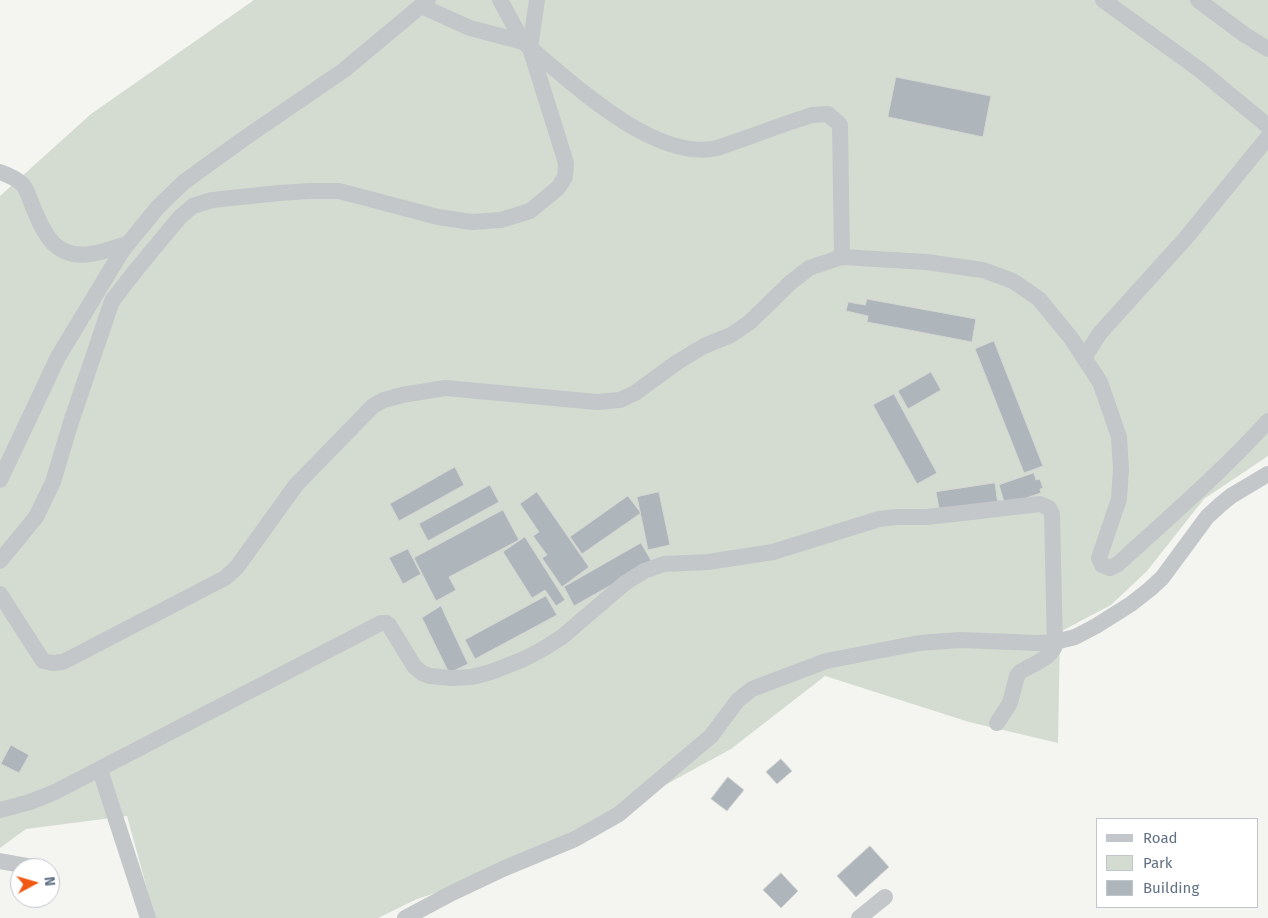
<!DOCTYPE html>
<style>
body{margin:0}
#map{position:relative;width:1268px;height:918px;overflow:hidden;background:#f4f5f0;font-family:"Fira Sans",sans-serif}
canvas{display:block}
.legend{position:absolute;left:1096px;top:818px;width:162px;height:90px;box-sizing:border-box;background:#fff;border:1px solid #c0c6ce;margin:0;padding:6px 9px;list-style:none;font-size:15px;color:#617184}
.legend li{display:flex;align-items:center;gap:10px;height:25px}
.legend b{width:25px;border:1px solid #c0c6ce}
.north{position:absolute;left:10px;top:858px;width:50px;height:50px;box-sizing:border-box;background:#fff;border:1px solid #c0c6ce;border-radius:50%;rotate:84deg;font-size:14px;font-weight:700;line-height:20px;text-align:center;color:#617184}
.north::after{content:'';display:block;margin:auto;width:18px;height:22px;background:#f15813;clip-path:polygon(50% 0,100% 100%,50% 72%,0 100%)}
</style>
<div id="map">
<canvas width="1268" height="918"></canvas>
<ul class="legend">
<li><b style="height:6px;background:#c3c7ca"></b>Road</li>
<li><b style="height:14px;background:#d4dcd1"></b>Park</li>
<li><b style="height:14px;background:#aeb5bb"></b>Building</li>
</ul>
<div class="north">N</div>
</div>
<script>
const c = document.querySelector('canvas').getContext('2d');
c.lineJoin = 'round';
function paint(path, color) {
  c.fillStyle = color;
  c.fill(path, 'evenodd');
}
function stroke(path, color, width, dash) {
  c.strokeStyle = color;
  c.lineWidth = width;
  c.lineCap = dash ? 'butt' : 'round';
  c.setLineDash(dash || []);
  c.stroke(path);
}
const green = new Path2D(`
 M 254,0 L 1268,0 L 1268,456 L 1204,499 L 1147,571 L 1111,605 L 1060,632 L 1058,743 L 969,722 L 825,676 L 731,749 L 513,868 L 417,899 L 378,918 L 155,918 L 127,816 L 26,829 L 0,848 L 0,196 L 91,114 Z`);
const building = new Path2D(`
 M 896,77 L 991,96 L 983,137 L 888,117 Z
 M 867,299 L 976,319 L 972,342 L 867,322 L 868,316 L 846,311 L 848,302 L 865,305 Z
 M 994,341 L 1043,466 L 1024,473 L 975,349 Z
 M 931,372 L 941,390 L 908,409 L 898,391 Z
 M 894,394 L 937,473 L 917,484 L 873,405 Z
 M 455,467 L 464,485 L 399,521 L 390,504 Z
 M 1034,473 L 1036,480 L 1040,479 L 1043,488 L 1040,489 L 1041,493 L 1005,505 L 999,485 Z
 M 995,483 L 998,504 L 940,514 L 936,492 Z
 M 490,485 L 499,502 L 428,541 L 419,524 Z
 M 537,492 L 589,567 L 562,587 L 542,558 L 547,555 L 533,536 L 539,532 L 520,504 Z
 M 659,492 L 670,545 L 648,550 L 637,497 Z
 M 628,496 L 641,513 L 582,554 L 570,537 Z
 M 503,510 L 519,540 L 449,577 L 456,590 L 436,601 L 414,558 Z
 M 525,537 L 565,600 L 556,606 L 545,590 L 532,598 L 503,552 Z
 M 641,543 L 652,562 L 574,606 L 564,587 Z
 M 408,549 L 421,574 L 403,584 L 389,558 Z
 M 546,596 L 557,615 L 475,659 L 465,640 Z
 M 441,606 L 468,664 L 449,673 L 422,618 Z
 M 11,745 L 29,755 L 19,773 L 1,764 Z
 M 781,759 L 792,771 L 777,784 L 766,772 Z
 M 728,777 L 744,790 L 727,811 L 711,799 Z
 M 870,846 L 889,867 L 856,897 L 837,876 Z
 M 781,873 L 798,891 L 781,908 L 763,890 Z`);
const minor = new Path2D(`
 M 500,0 L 523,42 L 530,48 C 575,85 655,162 717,148 C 727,145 737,141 746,138 C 768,130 790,122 812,115 L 828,114 L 840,125 L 842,257
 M 1103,0 L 1200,70 L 1268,126
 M 1198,0 L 1245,35 L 1268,49
 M 421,6 L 470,28 L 523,42
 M 0,172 C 8,175 18,179 23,185 C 28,191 30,200 33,207 C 44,234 55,259 90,254 C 102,253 115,247 127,244
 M 1084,358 L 1100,333 L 1185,239 L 1268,137
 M 0,480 L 58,357 L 122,251 L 158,207 L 184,182 L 242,140 L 344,70 L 428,0
 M 0,561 L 36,517 L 53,482 L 71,422 L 112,301 L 136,270 L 180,217 L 193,206 L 212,200 L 279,193 L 310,191 L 339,191 L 438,217 L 472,222 L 501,220 L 530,211 L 558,188 L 565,177 L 566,163 L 530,48 L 537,0
 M 0,594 L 43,661 L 53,663 L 63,662 L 225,578 L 237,567 L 296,485 L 373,406 L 384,400 L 402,395 L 445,388 L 597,402 L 620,400 L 635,393 L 676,363 L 704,346 L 731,335 L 750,322 L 790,283 L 809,268 L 842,257 L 926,262 L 983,270 L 1013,281 L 1039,299 L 1071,338 L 1100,382 L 1119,437 L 1121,469 L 1119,499 L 1099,558 L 1102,565 L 1110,568 L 1118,564 C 1168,518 1222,472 1268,421
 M 100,770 L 148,918
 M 0,810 L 30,802 L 55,792 L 381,623 L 386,623 L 389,625 L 414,666 L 422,673 L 430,676 L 451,678 L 472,677 L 491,672 L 524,659 L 543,649 L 562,637 L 625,583 L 644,571 L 664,564 L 708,562 L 773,552 L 879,519 L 897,517 L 927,517 L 1040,504 L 1049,508 L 1052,514 L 1055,646 C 1050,659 1031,665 1020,672 L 1017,676 L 1010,703 L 997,723
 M 0,861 L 39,868
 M 405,918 L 452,893 L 505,868 L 575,839 L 619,814 L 711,736 L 738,700 L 752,689 L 826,661 L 919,643 L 960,640 L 1039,643 L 1055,642 L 1075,637 L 1096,626 L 1131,604 L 1150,589 L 1162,578 L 1207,517 L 1220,505 L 1231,496 L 1268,474
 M 859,918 L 885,897`);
paint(green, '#d4dcd1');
paint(building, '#aeb5bb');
stroke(building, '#d5d6d3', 1);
stroke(minor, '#c3c7ca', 16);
</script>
